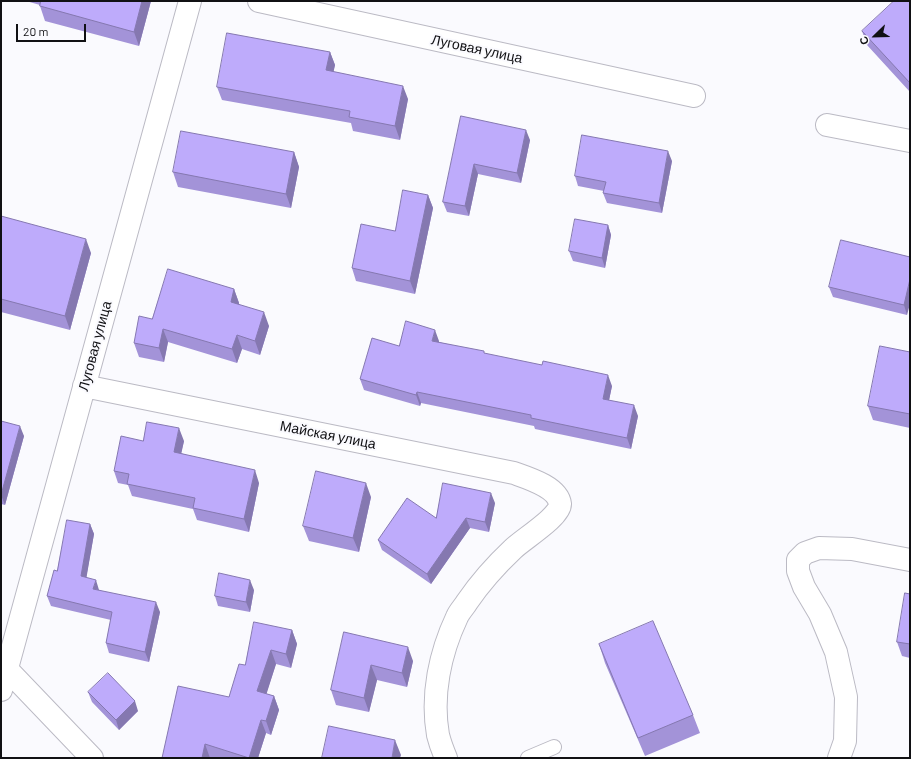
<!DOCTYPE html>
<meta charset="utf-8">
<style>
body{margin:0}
#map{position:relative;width:911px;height:759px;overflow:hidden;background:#fafafe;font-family:Barlow,sans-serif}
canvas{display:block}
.frame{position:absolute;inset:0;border:2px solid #111114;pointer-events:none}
.north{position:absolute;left:855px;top:16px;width:40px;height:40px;-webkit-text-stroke:3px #fafafe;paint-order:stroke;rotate:247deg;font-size:11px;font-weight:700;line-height:16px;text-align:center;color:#111114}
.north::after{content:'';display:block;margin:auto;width:14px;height:18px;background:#111114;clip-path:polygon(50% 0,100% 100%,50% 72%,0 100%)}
.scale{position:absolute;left:16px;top:24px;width:70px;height:18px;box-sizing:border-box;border:2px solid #111114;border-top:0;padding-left:5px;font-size:12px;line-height:14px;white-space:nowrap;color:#111114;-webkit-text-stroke:3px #fafafe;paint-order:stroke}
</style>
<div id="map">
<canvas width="911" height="759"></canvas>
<div class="frame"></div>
<div class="north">С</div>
<div class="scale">20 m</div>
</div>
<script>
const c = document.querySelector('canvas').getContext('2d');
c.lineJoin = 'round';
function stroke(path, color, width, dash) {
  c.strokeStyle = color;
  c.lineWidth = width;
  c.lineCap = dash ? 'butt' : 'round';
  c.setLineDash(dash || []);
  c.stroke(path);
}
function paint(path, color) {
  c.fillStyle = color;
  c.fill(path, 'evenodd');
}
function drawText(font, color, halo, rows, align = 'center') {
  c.font = font + ' Barlow,sans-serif';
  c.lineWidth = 4;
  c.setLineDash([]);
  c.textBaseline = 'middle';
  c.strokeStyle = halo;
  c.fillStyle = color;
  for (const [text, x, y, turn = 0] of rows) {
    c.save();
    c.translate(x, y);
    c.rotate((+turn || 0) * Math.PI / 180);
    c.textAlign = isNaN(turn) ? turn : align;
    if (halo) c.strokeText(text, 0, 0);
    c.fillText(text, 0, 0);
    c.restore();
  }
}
const service = new Path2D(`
 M 528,758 L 554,747`);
const minor = new Path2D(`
 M 259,1 L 694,96
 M 827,125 L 910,141
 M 84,386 L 514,473 C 528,478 558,487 560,504 C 561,516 522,540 513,549 C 496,565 480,583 467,602 C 464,607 459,612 457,617 C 440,653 431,695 438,735 C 440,743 443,751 446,758
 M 1,663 L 92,758
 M 1,690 L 190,1
 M 839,758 L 845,741 L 846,697 L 836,652 L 820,614 L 804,587 L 798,571 L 798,560 L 805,553 L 819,548 L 852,549 L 910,560`);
const wall = new Path2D(`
 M 26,1 L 151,1 L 139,46 L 45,21 L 40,6 L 40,5 Z
 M 910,1 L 910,92 L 867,45 L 862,31 Z
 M 330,52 L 335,65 L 333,72 L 408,99 L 400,140 L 353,131 L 351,123 L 222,100 L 217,87 Z
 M 461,116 L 530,140 L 521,183 L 478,174 L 469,216 L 447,212 L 443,202 Z
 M 294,152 L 299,167 L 291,208 L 178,187 L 173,172 Z
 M 672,161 L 662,213 L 607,203 L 603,193 L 604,191 L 578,186 L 575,176 Z
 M 428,195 L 433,208 L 415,294 L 356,281 L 352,268 L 395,231 Z
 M 1,216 L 91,253 L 70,330 L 1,312 Z
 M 608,225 L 611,235 L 605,268 L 573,261 L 569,251 Z
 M 910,257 L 907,315 L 833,297 L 829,287 Z
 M 234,289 L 239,303 L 239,304 L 269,326 L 260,355 L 242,349 L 237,363 L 168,342 L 164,362 L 139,357 L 134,343 L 152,319 Z
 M 439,341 L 439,342 L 612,386 L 609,400 L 638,416 L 631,449 L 535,429 L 534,426 L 421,403 L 420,406 L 364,390 L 360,379 L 399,346 Z
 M 910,352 L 910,428 L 873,420 L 868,406 Z
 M 1,421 L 24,436 L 5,505 L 1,504 Z
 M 143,441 L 184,441 L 181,453 L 259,483 L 249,532 L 197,520 L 193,509 L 132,496 L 128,485 L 118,483 L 114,471 Z
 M 371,497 L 359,552 L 309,541 L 303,526 Z
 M 495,503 L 489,532 L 470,528 L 431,584 L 382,550 L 378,540 Z
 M 90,524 L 94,534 L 86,578 L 99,590 L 160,612 L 149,662 L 109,653 L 106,643 L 111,620 L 51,606 L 47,596 L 57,571 Z
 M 254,590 L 250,612 L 218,606 L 215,596 Z
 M 910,594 L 910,658 L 902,656 L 897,642 Z
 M 292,630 L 297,644 L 291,668 L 276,664 L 266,694 L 274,696 L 279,710 L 271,735 L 266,733 L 258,758 L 162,758 L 229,697 L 245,665 Z
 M 344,632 L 413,661 L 407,687 L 377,680 L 369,712 L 336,705 L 331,690 Z
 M 599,644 L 693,715 L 700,733 L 645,756 L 605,663 Z
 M 88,692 L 138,711 L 119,730 L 92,702 Z`);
const shadedWall = new Path2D(`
 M 142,1 L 151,1 L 139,46 L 134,32 Z
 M 330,52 L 335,65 L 331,84 L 326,70 Z
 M 403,86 L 408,99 L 400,140 L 395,126 Z
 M 526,130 L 530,140 L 521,183 L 517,173 Z
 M 668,151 L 672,161 L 662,213 L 659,203 Z
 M 294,152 L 299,167 L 291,208 L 286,194 Z
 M 474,164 L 478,174 L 469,216 L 465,206 Z
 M 428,195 L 433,208 L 415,294 L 410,281 Z
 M 608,225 L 611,235 L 605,268 L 602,258 Z
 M 86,239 L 91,253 L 70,330 L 65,316 Z
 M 910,279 L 910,304 L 907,315 L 904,305 Z
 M 234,289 L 239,303 L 236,316 L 231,302 Z
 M 264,312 L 269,326 L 260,355 L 255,341 Z
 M 163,329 L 168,342 L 164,362 L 159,348 Z
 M 435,330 L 439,341 L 436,352 L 432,341 Z
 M 237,335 L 242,349 L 237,363 L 232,349 Z
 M 608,375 L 612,386 L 607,410 L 603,399 Z
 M 417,392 L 421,403 L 420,406 L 416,395 Z
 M 634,405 L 638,416 L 631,449 L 627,438 Z
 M 20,426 L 24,436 L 5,505 L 1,495 Z
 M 179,428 L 184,441 L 179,464 L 174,452 Z
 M 255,470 L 259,483 L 249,532 L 244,519 Z
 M 366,483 L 371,497 L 359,552 L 353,538 Z
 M 491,493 L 495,503 L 489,532 L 485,522 Z
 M 466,518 L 470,528 L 431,584 L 427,574 Z
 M 90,524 L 94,534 L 85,586 L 81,576 Z
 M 96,580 L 99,590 L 93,589 Z
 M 250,580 L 254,590 L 250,612 L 246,602 Z
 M 156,602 L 160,612 L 149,662 L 145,652 Z
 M 292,630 L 297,644 L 291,668 L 286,654 Z
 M 408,647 L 413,661 L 407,687 L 402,673 Z
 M 271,650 L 276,664 L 263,705 L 257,691 Z
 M 371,665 L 377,680 L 369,712 L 364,698 Z
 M 274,696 L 279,710 L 271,735 L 266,721 Z
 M 135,701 L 138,711 L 119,730 L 116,720 Z
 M 261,720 L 266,733 L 258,758 L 249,758 Z
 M 395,740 L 401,755 L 400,758 L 392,758 Z
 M 205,744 L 210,758 L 202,758 Z`);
const building = new Path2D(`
 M 41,1 L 142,1 L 134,32 L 40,6 Z
 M 894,1 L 910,1 L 910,83 L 862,31 Z
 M 227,33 L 330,52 L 326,70 L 403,86 L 395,126 L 349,117 L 350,111 L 217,87 Z
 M 461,116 L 526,130 L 517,173 L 474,164 L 465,206 L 443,202 Z
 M 181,131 L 294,152 L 286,194 L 173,172 Z
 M 582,135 L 668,151 L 659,203 L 603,193 L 606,182 L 575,176 Z
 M 403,190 L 428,195 L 410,281 L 352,268 L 361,224 L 395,231 Z
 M 1,216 L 86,239 L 65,316 L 1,299 Z
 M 575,219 L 608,225 L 602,258 L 569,251 Z
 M 841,240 L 910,257 L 910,279 L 904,305 L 829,287 Z
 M 168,269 L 234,289 L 231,302 L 264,312 L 255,341 L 237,335 L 232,349 L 163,329 L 159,348 L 134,343 L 139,316 L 152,319 Z
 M 406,321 L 435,330 L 432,341 L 484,351 L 484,353 L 542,365 L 543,361 L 608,375 L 603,399 L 634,405 L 627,438 L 531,418 L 531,415 L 417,392 L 416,395 L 360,379 L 372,338 L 399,346 Z
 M 880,346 L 910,352 L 910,414 L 868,406 Z
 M 1,421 L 20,426 L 1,495 Z
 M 147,422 L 179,428 L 174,452 L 255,470 L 244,519 L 193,508 L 195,498 L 127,484 L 129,474 L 114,471 L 121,436 L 143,441 Z
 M 316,471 L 366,483 L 353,538 L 303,526 Z
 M 443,483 L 491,493 L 485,522 L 466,518 L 427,574 L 378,540 L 407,498 L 436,518 Z
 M 67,520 L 90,524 L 81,576 L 96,580 L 93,589 L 156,602 L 145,652 L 106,643 L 112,612 L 47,596 L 54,570 L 57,571 Z
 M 219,573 L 250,580 L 246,602 L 215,596 Z
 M 905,593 L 910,594 L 910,644 L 897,642 Z
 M 653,621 L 693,715 L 638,738 L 599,644 Z
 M 254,622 L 292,630 L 286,654 L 271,650 L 257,691 L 274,696 L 266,721 L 261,720 L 249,758 L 205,744 L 202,758 L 162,758 L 178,686 L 229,697 L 239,664 L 245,665 Z
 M 344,632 L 408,647 L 402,673 L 371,665 L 364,698 L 331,690 Z
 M 108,673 L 135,701 L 116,720 L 88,692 Z
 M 329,726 L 395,740 L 392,758 L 322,758 Z`);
const streetNames = [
 ["Луговая улица",477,49,12],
 ["Луговая улица",95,346,-75],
 ["Майская улица",328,435,11]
];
stroke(service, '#bbbac4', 16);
stroke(minor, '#bbbac4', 24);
stroke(service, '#fff', 14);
stroke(minor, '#fff', 22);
paint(wall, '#a393d8');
paint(shadedWall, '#8578b0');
paint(building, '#beabfb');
stroke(building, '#8578b0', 1);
drawText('14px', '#111114', '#fafafe', streetNames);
</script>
